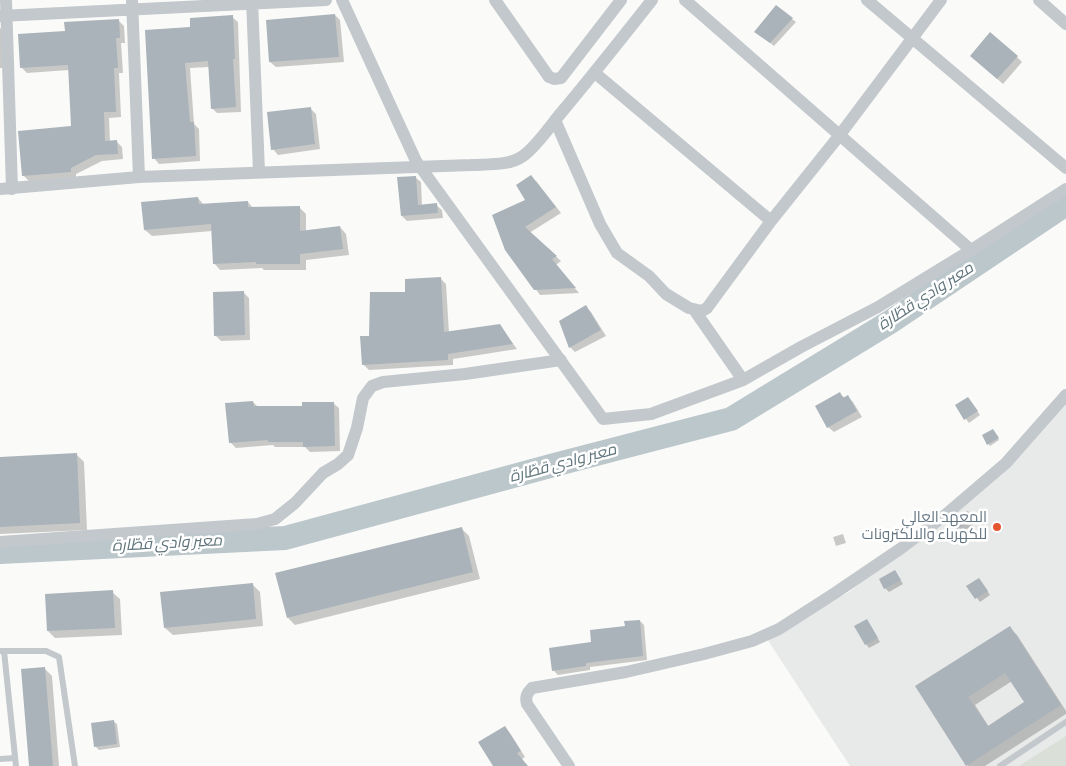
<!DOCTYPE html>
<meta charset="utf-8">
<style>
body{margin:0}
canvas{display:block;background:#fafaf8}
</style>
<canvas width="1066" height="766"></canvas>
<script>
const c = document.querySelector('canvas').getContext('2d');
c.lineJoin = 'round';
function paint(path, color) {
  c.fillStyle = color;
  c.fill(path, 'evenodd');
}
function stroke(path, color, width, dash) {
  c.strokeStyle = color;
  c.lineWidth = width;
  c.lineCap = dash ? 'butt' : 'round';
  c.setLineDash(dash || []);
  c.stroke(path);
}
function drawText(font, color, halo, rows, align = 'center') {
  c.font = font + ' "Sofia Sans Condensed",Cairo,sans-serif';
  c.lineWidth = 5;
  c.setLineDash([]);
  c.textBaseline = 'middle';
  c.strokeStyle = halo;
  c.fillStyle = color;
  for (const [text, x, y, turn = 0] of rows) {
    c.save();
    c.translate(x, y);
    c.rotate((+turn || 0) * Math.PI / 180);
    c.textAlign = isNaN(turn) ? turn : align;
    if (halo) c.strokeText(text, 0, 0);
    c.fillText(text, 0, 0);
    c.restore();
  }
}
const built = new Path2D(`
 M 1066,396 L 1066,766 L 850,766 L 767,639 L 849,592 L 1006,463 Z`);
const green = new Path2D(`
 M 1066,736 L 1066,766 L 1019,766 Z`);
const shadow = new Path2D(`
 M 776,7 L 796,22 L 774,46 L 756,32 Z
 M 335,15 L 340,20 L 344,62 L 276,67 L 270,62 Z
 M 232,17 L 238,22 L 241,112 L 217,113 L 212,108 L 209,67 L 190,68 L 194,124 L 199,129 L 200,161 L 159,164 L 154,158 L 191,28 Z
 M 118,20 L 124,26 L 125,43 L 121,43 L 123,73 L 119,73 L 121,117 L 109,118 L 110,142 L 116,141 L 122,147 L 123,159 L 102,161 L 76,174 L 76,177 L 29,181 L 23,175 L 72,128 L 69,70 L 27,73 L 22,68 L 66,33 Z
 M 0,28 L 5,32 L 7,68 L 0,68 Z
 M 1017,57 L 1022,62 L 1003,84 L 977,61 Z
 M 310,108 L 316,114 L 320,149 L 278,155 L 273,149 Z
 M 415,177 L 421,182 L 422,206 L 436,205 L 442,210 L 443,218 L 407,221 L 402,216 Z
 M 536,181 L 561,213 L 529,233 L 561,261 L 556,265 L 579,293 L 540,295 L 506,249 Z
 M 198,198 L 204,205 L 248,202 L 253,208 L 299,207 L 306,214 L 306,231 L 340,227 L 346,234 L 349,255 L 306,260 L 306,270 L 264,270 L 262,268 L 220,270 L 214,263 L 212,231 L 152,236 L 145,230 Z
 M 441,279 L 446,284 L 449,333 L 500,326 L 517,349 L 453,359 L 453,365 L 369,370 L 363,364 L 371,337 L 407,293 Z
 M 243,292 L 249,298 L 250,340 L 221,341 L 215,335 Z
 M 586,307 L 591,312 L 606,336 L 575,352 L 570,347 Z
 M 840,394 L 845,398 L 848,397 L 853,402 L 862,417 L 834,432 L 828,427 Z
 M 968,398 L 980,415 L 969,423 L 956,406 Z
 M 253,402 L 258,407 L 304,408 L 333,403 L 339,408 L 340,451 L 310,452 L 305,447 L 275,447 L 273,445 L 236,448 L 230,442 Z
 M 994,432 L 999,440 L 990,446 L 983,436 Z
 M 76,454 L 84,462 L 87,530 L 0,534 L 0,458 Z
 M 968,512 L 976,523 L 962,532 L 954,521 Z
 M 461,528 L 469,536 L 480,579 L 295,625 L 288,618 Z
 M 843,534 L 846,543 L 836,546 L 833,537 Z
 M 895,571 L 903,584 L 889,592 L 885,588 Z
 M 982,583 L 990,595 L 980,602 L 968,586 Z
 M 252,584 L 260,592 L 263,626 L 173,635 L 165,628 Z
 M 112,592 L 120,599 L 122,635 L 55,638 L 48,631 Z
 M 867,620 L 880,642 L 869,648 L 866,644 Z
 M 640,621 L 644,625 L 647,660 L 590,667 L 590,670 L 558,675 L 554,671 L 593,643 Z
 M 1009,627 L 1017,635 L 1066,711 L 1066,714 L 985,766 L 968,766 L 917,686 ZM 1012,681 L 1026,703 L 989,727 L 975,705 Z
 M 44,668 L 52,676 L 59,766 L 30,766 Z
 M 113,721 L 117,724 L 120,747 L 99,750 L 96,747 Z
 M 505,727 L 510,733 L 525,757 L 522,759 L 527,766 L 494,766 Z`);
const river = new Path2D(`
 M 0,552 L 285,538 L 554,465 L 731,419 L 890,322 L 1066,204`);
const building = new Path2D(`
 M 776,5 L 793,18 L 770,43 L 754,32 Z
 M 335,14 L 339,57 L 269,62 L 266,20 Z
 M 233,15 L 235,59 L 233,59 L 236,107 L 211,109 L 208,61 L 185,63 L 190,122 L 194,122 L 196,156 L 152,159 L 145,30 L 190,27 L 190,18 Z
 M 119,19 L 120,38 L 116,38 L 118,68 L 114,68 L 116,112 L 104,112 L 105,141 L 117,140 L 118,154 L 96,155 L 71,168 L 71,172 L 22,176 L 18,131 L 71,126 L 68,65 L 20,68 L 18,34 L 65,31 L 64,22 Z
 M 990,32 L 1018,56 L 997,79 L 970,56 Z
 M 311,107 L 315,144 L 271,150 L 267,112 Z
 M 531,175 L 556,207 L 525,227 L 557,256 L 552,259 L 576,288 L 534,290 L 505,250 L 492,215 L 525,200 L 516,185 Z
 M 416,176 L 418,205 L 437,203 L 438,213 L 401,216 L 397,177 Z
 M 198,197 L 199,204 L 248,201 L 248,207 L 300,206 L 300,231 L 340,226 L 343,249 L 300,254 L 300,264 L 256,264 L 256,262 L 213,264 L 211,224 L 144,230 L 141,202 Z
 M 441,277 L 444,332 L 500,324 L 513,344 L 448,354 L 448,360 L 362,365 L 360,336 L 369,336 L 370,292 L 405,292 L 405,279 Z
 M 244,291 L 245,335 L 214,336 L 213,292 Z
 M 586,305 L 601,330 L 569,348 L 559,321 Z
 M 840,392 L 843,398 L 848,395 L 857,411 L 827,428 L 815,406 Z
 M 968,397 L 978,411 L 964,420 L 955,405 Z
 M 253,401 L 254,406 L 302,406 L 302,402 L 334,402 L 335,446 L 303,447 L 303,442 L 268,442 L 268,440 L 229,443 L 225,403 Z
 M 993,429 L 999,438 L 987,445 L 982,435 Z
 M 77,453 L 80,523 L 0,527 L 0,457 Z
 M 968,511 L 974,519 L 957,529 L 952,521 Z
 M 462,527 L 473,572 L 287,618 L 275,573 Z
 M 895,570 L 901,580 L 884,589 L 879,579 Z
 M 979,578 L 988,591 L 975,599 L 966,586 Z
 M 253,583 L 256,619 L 164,628 L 160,592 Z
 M 113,590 L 115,628 L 47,631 L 45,594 Z
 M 867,619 L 878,638 L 865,645 L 854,626 Z
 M 640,620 L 643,656 L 586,663 L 586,666 L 552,671 L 549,648 L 591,642 L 590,630 L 625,626 L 624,621 Z
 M 1010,626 L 1061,705 L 966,766 L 915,686 ZM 1005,673 L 1024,702 L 988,726 L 968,697 Z
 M 45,667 L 53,766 L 29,766 L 21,669 Z
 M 114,720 L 117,744 L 94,747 L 91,723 Z
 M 505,726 L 521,751 L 517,753 L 528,766 L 493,766 L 478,742 Z`);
const service = new Path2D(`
 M 0,651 L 46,651 L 59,657 L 75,766
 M 4,651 L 16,766
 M 0,759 L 15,758
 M 1000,766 L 1066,722`);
const minor = new Path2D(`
 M 6,0 L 12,189
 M 132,0 L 139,177
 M 252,0 L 259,172
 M 342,0 L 416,161 L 603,419 L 651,414 L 743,380 L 801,347 L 878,307 L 971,250 L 1066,189
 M 495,0 L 549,77 L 554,79 L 561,78 L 621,0
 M 685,0 L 971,250
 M 867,0 L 1066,168
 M 1039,0 L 1066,24
 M 0,16 L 326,0
 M 595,73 L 771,221
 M 555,120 L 600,224 L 617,253 L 649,276 L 666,294 L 689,308 L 702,311 L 707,308 L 771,221 L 839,136 L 941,0
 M 0,189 L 139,177 L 471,165 C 488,164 509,166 523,156 C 537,146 550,126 561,113 C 592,76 622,38 652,0
 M 695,311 L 743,380
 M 0,542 L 257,524 L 275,519 L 295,503 L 323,473 L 338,464 L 348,455 L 357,428 L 363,398 L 372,386 L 383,382 L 465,374 L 561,360
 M 569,766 L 527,704 C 525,697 527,693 532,688 L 626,672 L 704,654 L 752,641 L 779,629 L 835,593 L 900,549 L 944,516 L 1006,463 L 1066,395`);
const markers = [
 [997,527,5,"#e4572e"]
];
const poiNames = [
 ["المعهد العالي",987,518],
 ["للكهرباء والالكترونات",987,535]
];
const waterNames = [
 ["معبر وادي قطّارة",926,297,-33],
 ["معبر وادي قطّارة",563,464,-15],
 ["معبر وادي قطّارة",167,544,-3]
];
paint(built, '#e8e9e9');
paint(green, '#dadfd7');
paint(shadow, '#0003');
stroke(river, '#bbc7cb', 24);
paint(building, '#aab3b9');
stroke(service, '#c3c8cc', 6);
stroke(minor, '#c3c8cc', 12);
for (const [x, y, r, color] of markers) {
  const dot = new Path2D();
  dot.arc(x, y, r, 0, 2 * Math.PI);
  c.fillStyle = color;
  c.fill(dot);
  stroke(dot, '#fff', 2);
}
drawText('15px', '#657683', '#fff', poiNames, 'right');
drawText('italic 16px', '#60757c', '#fff', waterNames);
</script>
